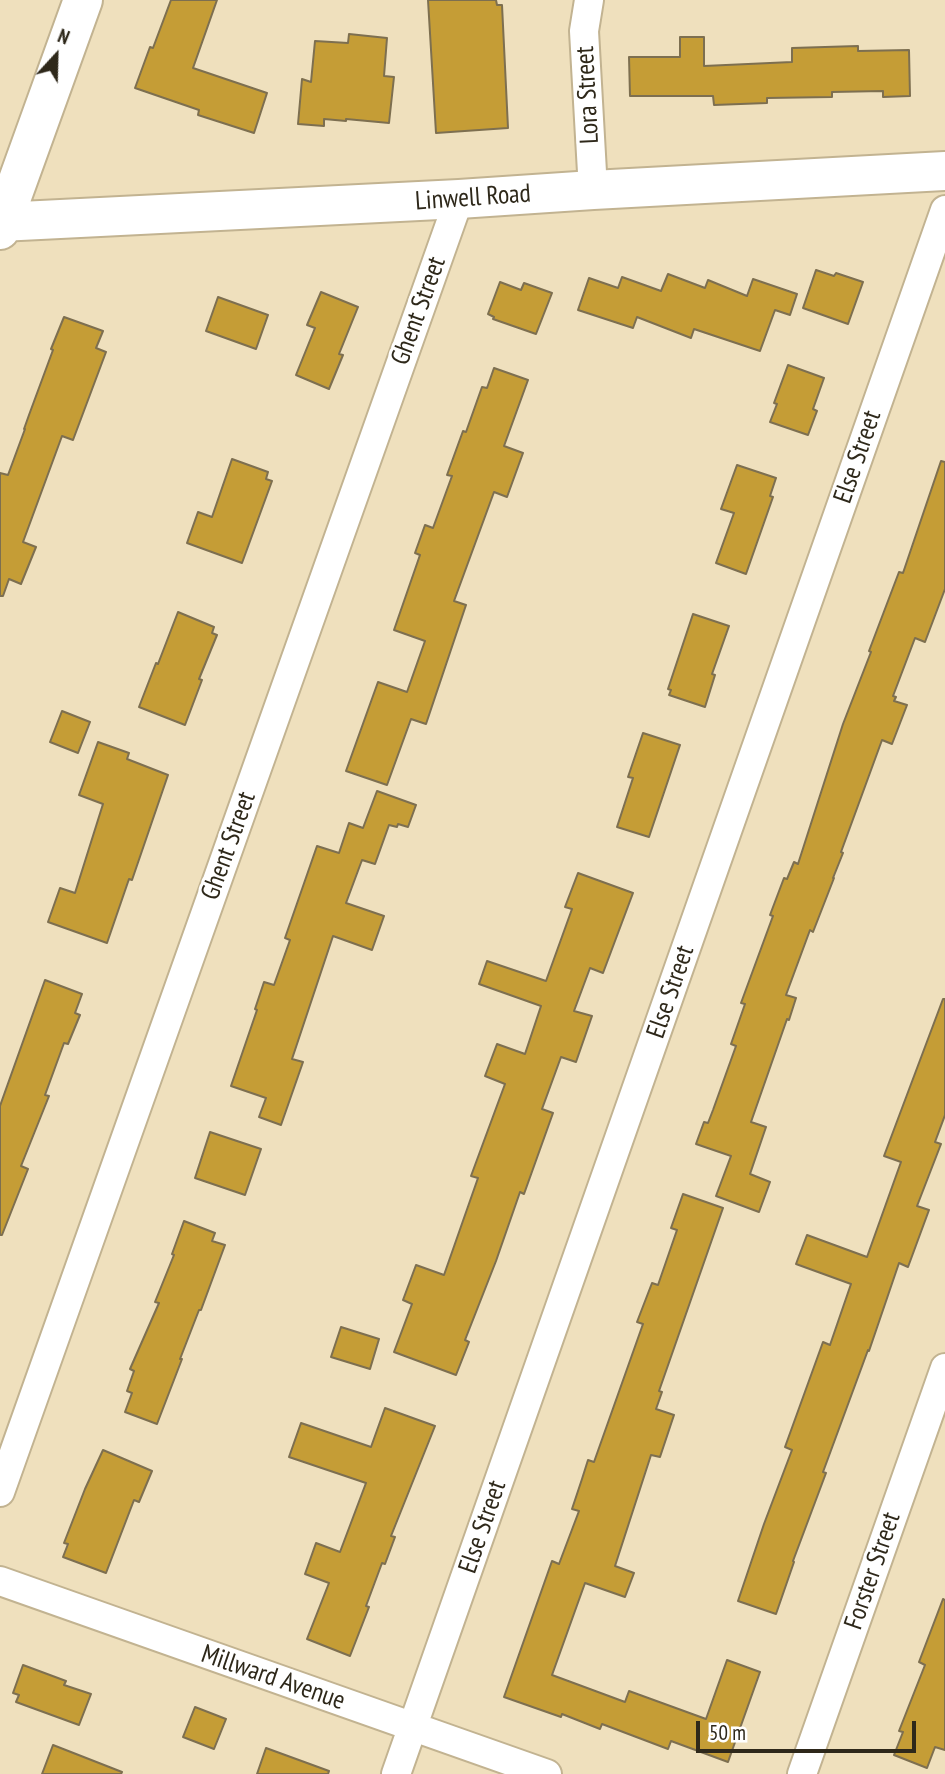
<!DOCTYPE html>
<style>
body{margin:0}
#map{position:relative;width:945px;height:1774px;overflow:hidden;background:#efe0bd;font-family:"PT Sans Narrow",sans-serif}
canvas{display:block}
.north{position:absolute;left:21px;top:21px;width:70px;height:70px;-webkit-text-stroke:5px #fff;paint-order:stroke;rotate:22deg;font-size:19px;font-weight:700;line-height:28px;text-align:center;color:#2e281a}
.north::after{content:'';display:block;margin:auto;width:24px;height:32px;background:#2e281a;clip-path:polygon(50% 0,100% 100%,50% 72%,0 100%)}
.scale{position:absolute;left:696px;top:1721px;width:220px;height:32px;box-sizing:border-box;border:4px solid #2e281a;border-top:0;padding-left:9px;font-size:21px;line-height:24px;white-space:nowrap;color:#2e281a;-webkit-text-stroke:5px #fff;paint-order:stroke}
</style>
<div id="map">
<canvas width="945" height="1774"></canvas>
<div class="north">N</div>
<div class="scale">50 m</div>
</div>
<script>
const c = document.querySelector('canvas').getContext('2d');
c.lineJoin = 'round';
function paint(path, color) {
  c.fillStyle = color;
  c.fill(path, 'evenodd');
}
function stroke(path, color, width, dash) {
  c.strokeStyle = color;
  c.lineWidth = width;
  c.lineCap = dash ? 'butt' : 'round';
  c.setLineDash(dash || []);
  c.stroke(path);
}
function drawText(font, color, halo, rows, align = 'center') {
  c.font = font + ' "PT Sans Narrow",sans-serif';
  c.lineWidth = 6;
  c.setLineDash([]);
  c.textBaseline = 'middle';
  c.strokeStyle = halo;
  c.fillStyle = color;
  for (const [text, x, y, turn = 0] of rows) {
    c.save();
    c.translate(x, y);
    c.rotate((+turn || 0) * Math.PI / 180);
    c.textAlign = isNaN(turn) ? turn : align;
    if (halo) c.strokeText(text, 0, 0);
    c.fillText(text, 0, 0);
    c.restore();
  }
}
const building = new Path2D(`
 M 171,0 L 217,0 L 193,68 L 267,93 L 254,133 L 198,115 L 199,110 L 135,88 L 150,47 L 153,48 Z
 M 428,0 L 496,0 L 497,5 L 502,5 L 508,128 L 436,133 Z
 M 349,34 L 387,38 L 384,76 L 394,77 L 389,123 L 346,119 L 346,121 L 324,119 L 324,126 L 298,124 L 302,79 L 311,82 L 315,41 L 348,43 Z
 M 680,37 L 704,37 L 704,66 L 792,62 L 792,48 L 858,46 L 858,51 L 909,50 L 910,96 L 883,97 L 883,91 L 832,92 L 832,97 L 767,98 L 767,103 L 714,105 L 713,96 L 630,96 L 629,57 L 680,57 Z
 M 816,270 L 834,276 L 836,273 L 863,282 L 848,324 L 803,308 Z
 M 668,274 L 705,288 L 708,280 L 747,296 L 753,279 L 797,294 L 790,315 L 775,310 L 760,351 L 694,329 L 691,338 L 637,317 L 633,328 L 578,310 L 589,278 L 618,288 L 622,277 L 661,291 Z
 M 500,282 L 521,290 L 524,283 L 552,293 L 536,334 L 493,319 L 494,317 L 488,314 Z
 M 321,292 L 358,307 L 339,354 L 343,355 L 329,389 L 296,375 L 315,328 L 307,325 Z
 M 218,297 L 268,315 L 256,349 L 206,331 Z
 M 64,317 L 103,331 L 96,348 L 106,352 L 73,440 L 62,436 L 23,542 L 36,547 L 21,584 L 9,579 L 3,596 L 0,596 L 0,473 L 8,475 L 25,429 L 24,429 L 29,415 L 53,350 L 51,349 Z
 M 788,365 L 824,378 L 813,409 L 817,411 L 808,435 L 770,422 L 777,404 L 774,403 Z
 M 494,368 L 528,380 L 504,446 L 523,453 L 507,497 L 494,492 L 454,601 L 466,605 L 426,724 L 411,719 L 387,785 L 346,771 L 378,682 L 407,692 L 425,641 L 394,630 L 420,555 L 415,553 L 425,525 L 433,528 L 452,476 L 447,475 L 463,431 L 466,432 L 482,387 L 487,388 Z
 M 232,459 L 268,472 L 266,479 L 272,481 L 242,563 L 187,543 L 198,512 L 212,517 Z
 M 941,461 L 945,462 L 945,589 L 925,642 L 915,638 L 893,696 L 896,697 L 894,701 L 907,705 L 892,744 L 882,740 L 841,852 L 843,853 L 833,878 L 834,878 L 813,932 L 810,930 L 786,995 L 796,998 L 789,1020 L 787,1019 L 751,1122 L 766,1127 L 750,1174 L 770,1182 L 759,1212 L 716,1196 L 731,1156 L 696,1144 L 704,1122 L 708,1123 L 713,1110 L 736,1046 L 731,1044 L 745,1004 L 741,1003 L 773,916 L 770,915 L 784,878 L 787,879 L 794,862 L 798,864 L 843,724 L 871,652 L 869,651 L 899,572 L 903,573 Z
 M 737,465 L 776,478 L 770,496 L 773,497 L 746,574 L 716,563 L 734,513 L 721,509 Z
 M 178,612 L 214,627 L 212,633 L 217,635 L 199,679 L 202,680 L 185,725 L 139,707 L 156,663 L 158,664 Z
 M 693,614 L 729,626 L 712,674 L 715,675 L 705,707 L 669,695 L 671,690 L 668,689 Z
 M 62,711 L 90,722 L 78,753 L 50,742 Z
 M 643,733 L 680,745 L 649,837 L 617,827 L 633,778 L 628,777 Z
 M 98,742 L 129,753 L 127,759 L 168,775 L 132,880 L 129,879 L 107,943 L 48,922 L 60,888 L 75,893 L 103,804 L 79,795 Z
 M 377,791 L 416,805 L 408,827 L 398,824 L 397,827 L 389,825 L 375,864 L 362,860 L 346,903 L 384,916 L 372,950 L 333,936 L 292,1059 L 303,1062 L 281,1125 L 259,1117 L 266,1098 L 231,1086 L 257,1010 L 255,1009 L 264,982 L 274,985 L 290,940 L 285,938 L 317,846 L 339,853 L 349,823 L 363,828 Z
 M 578,873 L 633,893 L 603,973 L 590,968 L 574,1011 L 592,1016 L 576,1062 L 561,1057 L 542,1109 L 553,1113 L 524,1194 L 520,1192 L 496,1261 L 465,1340 L 469,1342 L 456,1375 L 394,1352 L 412,1304 L 403,1300 L 416,1265 L 444,1275 L 478,1178 L 471,1176 L 505,1084 L 485,1076 L 497,1044 L 525,1054 L 541,1006 L 479,984 L 487,961 L 546,981 L 572,909 L 565,907 Z
 M 45,980 L 82,994 L 75,1013 L 80,1015 L 68,1044 L 64,1043 L 45,1095 L 49,1096 L 21,1166 L 28,1169 L 2,1235 L 0,1235 L 0,1106 Z
 M 943,999 L 945,999 L 945,1115 L 935,1142 L 941,1144 L 917,1206 L 929,1210 L 908,1267 L 899,1263 L 869,1351 L 868,1350 L 823,1472 L 826,1473 L 793,1561 L 794,1562 L 776,1614 L 738,1601 L 764,1524 L 792,1450 L 785,1447 L 823,1342 L 830,1345 L 851,1284 L 796,1264 L 807,1235 L 867,1257 L 901,1162 L 884,1156 Z
 M 210,1132 L 261,1149 L 245,1195 L 195,1178 Z
 M 683,1194 L 723,1208 L 659,1391 L 662,1392 L 656,1409 L 674,1415 L 660,1457 L 651,1455 L 615,1566 L 634,1573 L 625,1597 L 585,1583 L 552,1675 L 625,1702 L 629,1691 L 706,1719 L 727,1660 L 760,1672 L 728,1762 L 671,1741 L 668,1749 L 602,1724 L 600,1729 L 562,1714 L 561,1717 L 504,1697 L 552,1561 L 559,1564 L 579,1511 L 572,1509 L 582,1479 L 588,1460 L 594,1462 L 643,1324 L 637,1322 L 652,1283 L 658,1285 L 677,1230 L 671,1228 Z
 M 184,1221 L 215,1233 L 212,1241 L 225,1245 L 201,1310 L 199,1310 L 180,1359 L 182,1359 L 157,1424 L 125,1412 L 132,1393 L 127,1391 L 134,1371 L 130,1369 L 159,1303 L 155,1302 L 174,1255 L 172,1254 Z
 M 341,1327 L 379,1339 L 370,1369 L 331,1357 Z
 M 385,1408 L 435,1426 L 391,1536 L 395,1537 L 385,1564 L 382,1563 L 366,1606 L 369,1607 L 350,1656 L 307,1639 L 329,1583 L 305,1574 L 316,1543 L 340,1552 L 366,1483 L 289,1457 L 301,1423 L 371,1447 Z
 M 103,1450 L 152,1471 L 139,1502 L 134,1500 L 106,1573 L 63,1557 L 68,1544 L 64,1543 L 85,1489 Z
 M 943,1599 L 945,1600 L 945,1750 L 935,1747 L 927,1768 L 894,1755 L 903,1732 L 899,1731 L 925,1665 L 919,1662 Z
 M 23,1665 L 66,1681 L 64,1685 L 91,1694 L 79,1725 L 16,1702 L 19,1695 L 13,1693 Z
 M 195,1707 L 226,1719 L 214,1749 L 183,1737 Z
 M 53,1745 L 122,1772 L 121,1774 L 42,1774 Z
 M 266,1748 L 329,1771 L 328,1774 L 257,1774 Z`);
const minor = new Path2D(`
 M 589,0 L 584,31 L 593,190
 M 0,1492 L 459,199
 M 0,1581 L 547,1774
 M 396,1774 L 945,210
 M 802,1774 L 945,1368`);
const secondary = new Path2D(`
 M 0,222 L 459,199 L 593,190 L 945,171
 M 0,230 L 83,0`);
const streetNames = [
 ["Lora Street",588,95,-93],
 ["Linwell Road",473,198,-4],
 ["Ghent Street",419,311,-70],
 ["Else Street",858,457,-71],
 ["Ghent Street",229,846,-70],
 ["Else Street",671,992,-71],
 ["Else Street",483,1527,-71],
 ["Forster Street",873,1571,-71],
 ["Millward Avenue",273,1678,19]
];
paint(building, '#c59d36');
stroke(building, '#7d6f50', 2);
stroke(minor, '#c2b391', 32);
stroke(secondary, '#c2b391', 42);
stroke(minor, '#fff', 28);
stroke(secondary, '#fff', 38);
drawText('26px', '#2e281a', '#fff', streetNames);
</script>
